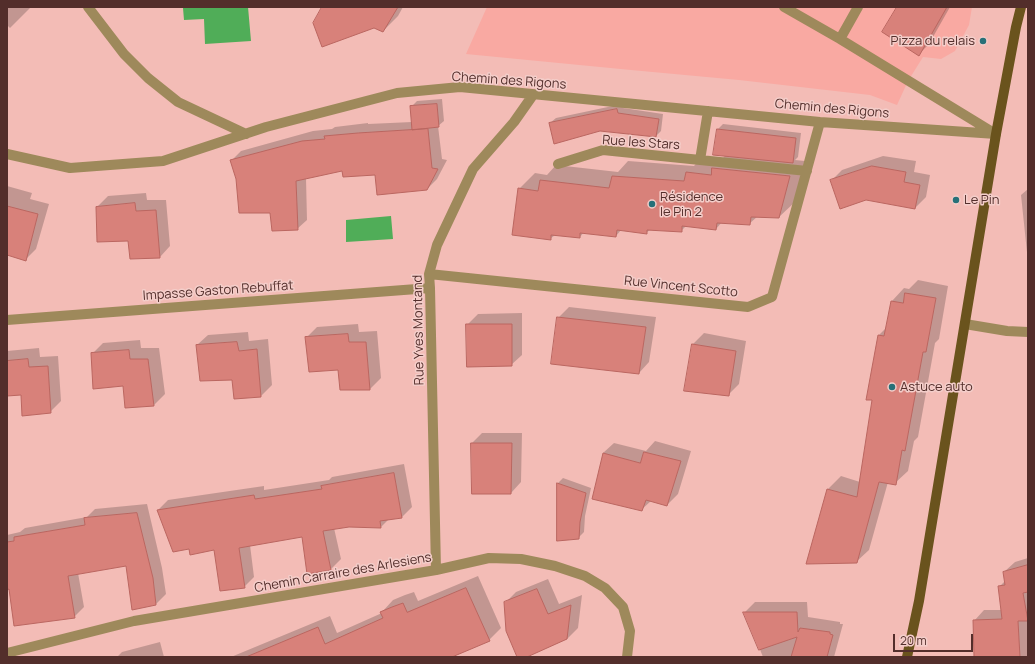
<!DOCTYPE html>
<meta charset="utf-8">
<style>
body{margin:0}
#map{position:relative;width:1035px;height:664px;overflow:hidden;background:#f3bcb6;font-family:Manrope,sans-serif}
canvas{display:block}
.frame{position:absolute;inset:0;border:8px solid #532e2b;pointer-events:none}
.scale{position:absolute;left:893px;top:634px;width:80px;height:18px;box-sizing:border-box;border:2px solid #532e2b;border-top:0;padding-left:5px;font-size:12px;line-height:14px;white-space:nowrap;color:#532e2b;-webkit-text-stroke:3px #f4ceca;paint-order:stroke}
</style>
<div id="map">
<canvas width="1035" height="664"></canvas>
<div class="frame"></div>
<div class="scale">20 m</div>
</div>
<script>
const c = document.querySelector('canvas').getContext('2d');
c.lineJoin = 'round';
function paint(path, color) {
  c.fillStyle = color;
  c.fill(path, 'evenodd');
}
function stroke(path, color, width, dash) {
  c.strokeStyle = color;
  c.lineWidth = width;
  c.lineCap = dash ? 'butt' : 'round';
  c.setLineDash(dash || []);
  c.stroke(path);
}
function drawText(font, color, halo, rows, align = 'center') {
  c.font = font + ' Manrope,sans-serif';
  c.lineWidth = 3;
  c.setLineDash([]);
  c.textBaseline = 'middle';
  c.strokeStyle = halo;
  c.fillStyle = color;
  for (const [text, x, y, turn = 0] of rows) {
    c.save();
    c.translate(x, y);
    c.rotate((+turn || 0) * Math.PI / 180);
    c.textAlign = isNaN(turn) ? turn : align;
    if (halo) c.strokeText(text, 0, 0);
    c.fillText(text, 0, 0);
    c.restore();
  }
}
const built = new Path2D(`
 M 487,7 L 972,7 L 969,25 L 955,51 L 941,59 L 923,57 L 908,81 L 897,105 L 870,95 L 739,80 L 631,70 L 466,54 Z`);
const water = new Path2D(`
 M 194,7 L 248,7 L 251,41 L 205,44 L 204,19 L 184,20 L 183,8 Z
 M 391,216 L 393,239 L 346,242 L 346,220 Z`);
const shadow = new Path2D(`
 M 7,7 L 31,7 L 10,28 L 7,25 Z
 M 323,7 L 403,7 L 398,16 L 383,31 Z
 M 898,7 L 950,7 L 929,44 L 918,55 Z
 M 442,99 L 444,121 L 438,126 L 442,159 L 447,160 L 437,179 L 427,189 L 376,174 L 343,170 L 306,178 L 307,220 L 297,229 L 271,212 L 237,179 L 231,161 L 241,151 L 313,131 L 332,129 L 335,127 L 368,123 L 368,124 L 412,122 L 411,107 L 417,101 Z
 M 622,104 L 623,108 L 663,114 L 661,131 L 656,136 L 550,123 L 556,118 Z
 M 723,124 L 801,133 L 798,157 L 795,160 L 805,161 L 795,202 L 779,217 L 758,216 L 749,224 L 722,222 L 716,229 L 686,226 L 681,231 L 651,229 L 646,233 L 621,230 L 616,236 L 584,232 L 580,237 L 555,235 L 550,239 L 519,189 L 535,173 L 547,175 L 556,165 L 618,172 L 628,161 L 694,166 L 702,157 L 722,159 L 726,155 L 715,154 L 718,129 Z
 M 883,156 L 916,161 L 914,172 L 930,175 L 926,197 L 915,208 L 831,181 L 842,170 Z
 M 7,186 L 32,193 L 30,199 L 49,204 L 36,249 L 25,260 L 7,254 Z
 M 1028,189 L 1028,262 L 1021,195 Z
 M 146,193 L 147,200 L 166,200 L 170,246 L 160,257 L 97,207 L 108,196 Z
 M 918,280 L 948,286 L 939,339 L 935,343 L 918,437 L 914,441 L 908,471 L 895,483 L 888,482 L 869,550 L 856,562 L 808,563 L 828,489 L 841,476 L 860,482 L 873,399 L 879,335 L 887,327 L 892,301 L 904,288 L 909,289 Z
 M 569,307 L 656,317 L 649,362 L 639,373 L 558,318 Z
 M 522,313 L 522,355 L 511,365 L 467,325 L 478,314 Z
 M 358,324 L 359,332 L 377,331 L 381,378 L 370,389 L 341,389 L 339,369 L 306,338 L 317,327 Z
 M 248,332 L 249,341 L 268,339 L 272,385 L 261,396 L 235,398 L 233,379 L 197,345 L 208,335 Z
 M 704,333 L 746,341 L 739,384 L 728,395 L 685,390 L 693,344 Z
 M 140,340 L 141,348 L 159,348 L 165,394 L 154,405 L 92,354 L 103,343 Z
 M 39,348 L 40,357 L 58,356 L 61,401 L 50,412 L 22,394 L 7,395 L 7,351 Z
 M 482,433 L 522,433 L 521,482 L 511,493 L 472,443 Z
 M 655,441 L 691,451 L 678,494 L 667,505 L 651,501 L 641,510 L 603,453 L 614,443 L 646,451 Z
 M 404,464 L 412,507 L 402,517 L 389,519 L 381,527 L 349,526 L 334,528 L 341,559 L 331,569 L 308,573 L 303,536 L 250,545 L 254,577 L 244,587 L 215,549 L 190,548 L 158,510 L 168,500 L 264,486 L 264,490 L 329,480 L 332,477 Z
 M 563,478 L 591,488 L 585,516 L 584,532 L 578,538 L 558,483 Z
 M 147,504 L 162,568 L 166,594 L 156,604 L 133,609 L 127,565 L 78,573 L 84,607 L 74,617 L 10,588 L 7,589 L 7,535 L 20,532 L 25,528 L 87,517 L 95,509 Z
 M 1028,558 L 1028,657 L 975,657 L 974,621 L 984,610 L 1002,610 L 999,587 L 1006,580 L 1004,572 L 1015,562 Z
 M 478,576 L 501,628 L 489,640 L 449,657 L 231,657 L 330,616 L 337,633 L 382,613 L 382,612 L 393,600 L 405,595 L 414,592 L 418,601 Z
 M 548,579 L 559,604 L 582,595 L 578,628 L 567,639 L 525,657 L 519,657 L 505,603 L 516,592 Z
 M 755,602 L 807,602 L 808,617 L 840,622 L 840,624 L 843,624 L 834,657 L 763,657 L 745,612 Z
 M 160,642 L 164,657 L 117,657 L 122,652 Z`);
const building = new Path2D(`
 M 322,7 L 398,7 L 383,32 L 374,28 L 322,47 L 313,23 Z
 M 897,7 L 947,7 L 919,56 L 882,32 Z
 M 437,104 L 439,127 L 412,130 L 410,106 Z
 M 617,109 L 618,113 L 659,119 L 656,137 L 600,131 L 554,144 L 549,123 Z
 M 428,129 L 432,168 L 438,169 L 427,190 L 377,195 L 375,175 L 343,177 L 342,171 L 296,181 L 298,230 L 272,231 L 270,213 L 239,213 L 236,179 L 230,160 L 302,141 L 325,139 L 324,136 L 358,133 Z
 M 717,129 L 796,138 L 793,163 L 713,155 Z
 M 872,166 L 906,172 L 904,182 L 920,185 L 915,209 L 866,200 L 840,209 L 830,180 Z
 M 712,168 L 790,176 L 779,218 L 751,217 L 750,225 L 717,223 L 716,230 L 682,226 L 682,232 L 647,230 L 647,234 L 617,230 L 616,237 L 580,233 L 580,238 L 551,235 L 551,240 L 512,235 L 518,188 L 538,191 L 540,180 L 609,188 L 612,176 L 684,181 L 686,172 L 711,175 Z
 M 135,203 L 136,211 L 156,210 L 160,258 L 130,259 L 128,241 L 97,242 L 96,207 Z
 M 7,206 L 38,214 L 26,261 L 7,255 Z
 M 905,293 L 936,298 L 926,352 L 923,352 L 905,451 L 902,450 L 896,485 L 879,482 L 857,563 L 806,564 L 827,489 L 857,497 L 872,400 L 866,400 L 878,335 L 884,336 L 891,301 L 903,303 Z
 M 557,317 L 646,327 L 639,374 L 551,364 Z
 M 466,324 L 512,324 L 512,366 L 467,367 Z
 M 348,334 L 349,342 L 366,342 L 370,390 L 340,390 L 338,370 L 309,372 L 305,337 Z
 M 237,342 L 239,351 L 257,349 L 261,397 L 234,399 L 232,380 L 200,381 L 196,345 Z
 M 692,344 L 736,351 L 729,396 L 684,391 Z
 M 129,350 L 130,359 L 148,359 L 154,406 L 125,408 L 123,386 L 93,389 L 91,353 Z
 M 28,359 L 29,367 L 48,366 L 51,413 L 22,416 L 21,395 L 7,396 L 7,361 Z
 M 471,443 L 512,443 L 511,494 L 472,494 Z
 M 644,452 L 681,461 L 667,506 L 646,500 L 642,511 L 592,499 L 603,453 L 640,463 Z
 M 394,473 L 402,518 L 380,521 L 381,528 L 349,527 L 323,531 L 331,570 L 307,574 L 302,537 L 239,548 L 245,588 L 220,591 L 214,550 L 190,555 L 189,549 L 173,552 L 157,510 L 254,495 L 255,499 L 322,489 L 321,486 Z
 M 557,483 L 586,493 L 580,522 L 579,539 L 557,541 Z
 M 137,513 L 153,578 L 156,605 L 132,610 L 126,566 L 68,576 L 75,618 L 14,626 L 9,589 L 7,590 L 7,542 L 14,541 L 14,537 L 85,525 L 84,518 Z
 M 1028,565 L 1028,592 L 1023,593 L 1028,621 L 1018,621 L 1020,657 L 974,657 L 973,620 L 1002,619 L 998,586 L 1005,585 L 1003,572 Z
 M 466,588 L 490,641 L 452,657 L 246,657 L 318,627 L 325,644 L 383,618 L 380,612 L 392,607 L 403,603 L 407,612 Z
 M 537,589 L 548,614 L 571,605 L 567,639 L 527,657 L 517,657 L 506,631 L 504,602 Z
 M 743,612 L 797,612 L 798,632 L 800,628 L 830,632 L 830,634 L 833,635 L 827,657 L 791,657 L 797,637 L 759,650 Z`);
const minor = new Path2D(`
 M 88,7 L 124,54 L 148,78 L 178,102 L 246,134
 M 784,7 L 840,39 L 994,133
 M 840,39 L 858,7
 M 7,154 L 70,168 L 163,161 L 266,127 L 397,93 L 460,87 L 820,122 L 996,134
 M 700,160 L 708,111
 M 558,164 L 603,150 L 807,171
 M 429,274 L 748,307 L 772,297 L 820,122
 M 7,320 L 430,288
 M 965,324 L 1007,331 L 1028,332
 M 436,570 L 430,288 L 429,274 L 437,245 L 473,169 L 514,122 L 533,95
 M 7,653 L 134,621 L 436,570 L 489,558 L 521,559 L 555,566 L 585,576 L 605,588 L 623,607 L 630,631 L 627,657`);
const major = new Path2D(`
 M 907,657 L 919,601 L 996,134 L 1016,27 L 1021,7`);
const markers = [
 [983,41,4,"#277078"],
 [956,200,4,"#277078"],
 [652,204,4,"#277078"],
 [892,387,4,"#277078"]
];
const poiNames = [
 ["Pizza du relais",975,41,"right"],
 ["Résidence",660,197],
 ["le Pin 2",660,212],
 ["Le Pin",964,200],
 ["Astuce auto",900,387]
];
const streetNames = [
 ["Chemin des Rigons",509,81,4],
 ["Chemin des Rigons",832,109,5],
 ["Rue les Stars",641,143,4],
 ["Rue Vincent Scotto",681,287,6],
 ["Impasse Gaston Rebuffat",218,291,-4],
 ["Rue Yves Montand",419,330,-91],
 ["Chemin Carraire des Arlesiens",343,573,-10]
];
paint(built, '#f9a9a2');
paint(water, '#50ad58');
paint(shadow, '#0003');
paint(building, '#d8817a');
stroke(building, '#ba6660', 1);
stroke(minor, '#9e895b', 10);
stroke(major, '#6a531d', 10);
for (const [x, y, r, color] of markers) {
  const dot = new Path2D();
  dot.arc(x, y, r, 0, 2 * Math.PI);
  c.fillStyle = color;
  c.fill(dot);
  stroke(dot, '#f4ceca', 1.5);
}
drawText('13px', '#532e2b', '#f4ceca', poiNames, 'left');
drawText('13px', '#532e2b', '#f4ceca', streetNames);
</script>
